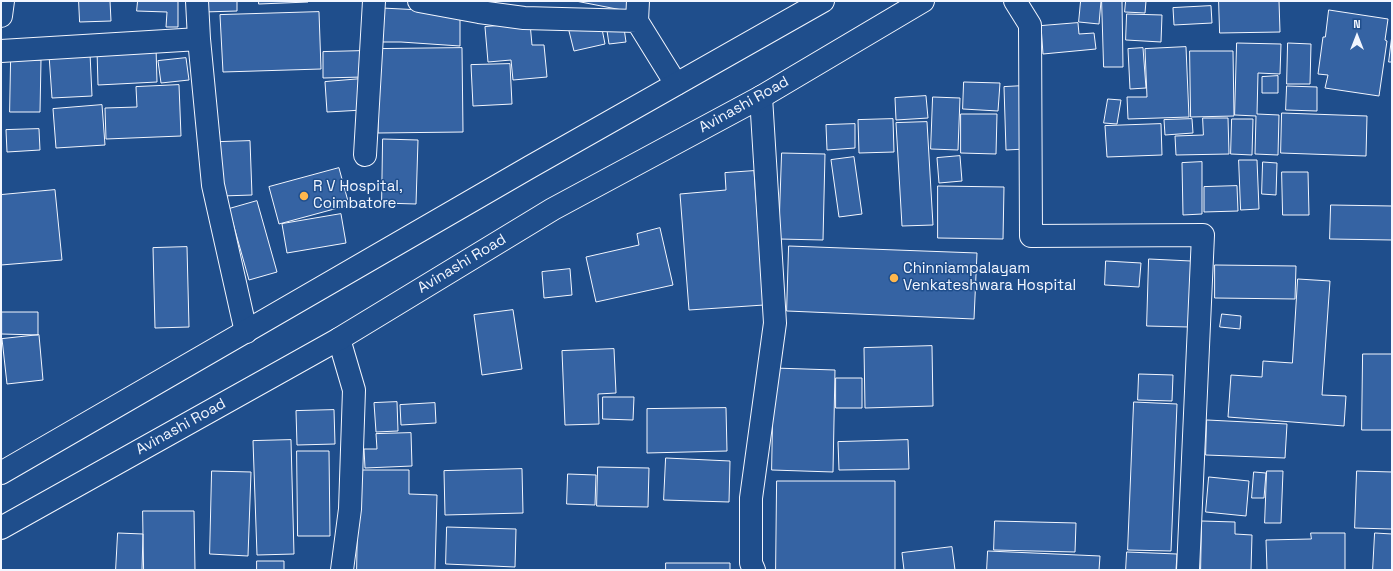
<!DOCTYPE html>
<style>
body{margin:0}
#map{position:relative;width:1393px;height:571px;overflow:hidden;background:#1f4e8c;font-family:"Space Grotesk",sans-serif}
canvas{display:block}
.frame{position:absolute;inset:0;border:2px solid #f2f6ff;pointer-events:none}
.north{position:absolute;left:1337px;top:16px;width:40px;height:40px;-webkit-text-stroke:3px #1f4e8c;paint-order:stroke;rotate:0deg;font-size:11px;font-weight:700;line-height:16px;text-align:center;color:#f2f6ff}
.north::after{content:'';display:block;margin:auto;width:14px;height:18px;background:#f2f6ff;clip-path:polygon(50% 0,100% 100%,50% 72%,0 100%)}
</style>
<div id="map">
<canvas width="1393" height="571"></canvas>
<div class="frame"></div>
<div class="north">N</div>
</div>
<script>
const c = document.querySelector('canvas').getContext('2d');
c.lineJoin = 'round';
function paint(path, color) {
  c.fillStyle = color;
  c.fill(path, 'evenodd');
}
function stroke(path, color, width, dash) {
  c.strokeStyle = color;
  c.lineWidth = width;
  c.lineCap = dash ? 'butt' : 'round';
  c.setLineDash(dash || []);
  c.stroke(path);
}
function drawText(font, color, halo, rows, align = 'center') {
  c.font = font + ' "Space Grotesk",sans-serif';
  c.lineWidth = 3;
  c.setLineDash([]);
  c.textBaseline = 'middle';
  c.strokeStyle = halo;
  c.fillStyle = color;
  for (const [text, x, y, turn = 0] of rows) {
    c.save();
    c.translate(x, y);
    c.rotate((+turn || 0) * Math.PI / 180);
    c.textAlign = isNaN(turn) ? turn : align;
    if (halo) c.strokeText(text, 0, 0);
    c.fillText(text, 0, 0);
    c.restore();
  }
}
const building = new Path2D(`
 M 79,1 L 110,1 L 111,21 L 80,22 Z
 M 138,1 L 178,1 L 178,27 L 166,27 L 167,12 L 137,11 Z
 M 203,1 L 237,1 L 237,11 L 204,12 Z
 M 259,1 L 308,1 L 308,2 L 259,4 Z
 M 576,1 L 631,1 L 629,11 Z
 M 1081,1 L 1101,1 L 1099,24 L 1079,22 Z
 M 1102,1 L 1122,1 L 1123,67 L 1104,67 Z
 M 1126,1 L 1146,1 L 1145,13 L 1125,12 Z
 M 1219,1 L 1279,1 L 1280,32 L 1220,33 Z
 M 1211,6 L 1212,23 L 1174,25 L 1173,8 Z
 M 382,8 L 460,12 L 460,46 L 401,42 L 382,42 Z
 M 1329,10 L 1388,19 L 1385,40 L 1387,41 L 1379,96 L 1325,88 L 1328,75 L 1318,74 L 1323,37 L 1325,37 Z
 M 319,12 L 321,69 L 223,72 L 220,15 Z
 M 1127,14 L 1162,15 L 1161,42 L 1126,40 Z
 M 623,21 L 626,42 L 609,44 L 606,24 Z
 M 530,23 L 532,45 L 544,45 L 547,77 L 513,80 L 511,60 L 488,62 L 485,27 Z
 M 1078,23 L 1079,34 L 1094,33 L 1096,49 L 1043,54 L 1041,26 Z
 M 601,24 L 605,44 L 574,51 L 569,31 Z
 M 1392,35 L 1392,62 L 1389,62 Z
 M 1237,43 L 1281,44 L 1280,74 L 1258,73 L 1257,114 L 1279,115 L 1278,155 L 1255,154 L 1256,116 L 1235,115 Z
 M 1288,43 L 1311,44 L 1310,84 L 1287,84 Z
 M 156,47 L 157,82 L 98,85 L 97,50 Z
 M 1186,47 L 1189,117 L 1128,119 L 1127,97 L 1147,97 L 1145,49 Z
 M 462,48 L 463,132 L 378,133 L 378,49 Z
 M 1143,48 L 1146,88 L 1130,89 L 1128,49 Z
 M 362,51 L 363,77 L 323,78 L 323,52 Z
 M 1190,51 L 1233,51 L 1234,116 L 1191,117 Z
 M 90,53 L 92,96 L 52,98 L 49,55 Z
 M 186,58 L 189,80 L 161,83 L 158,61 Z
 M 11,60 L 41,60 L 40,112 L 10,112 Z
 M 510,64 L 512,104 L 473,106 L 471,65 Z
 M 1278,76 L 1278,93 L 1262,93 L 1262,77 Z
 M 361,79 L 363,110 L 327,112 L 325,82 Z
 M 964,82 L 1000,83 L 998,111 L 963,109 Z
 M 179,85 L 181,136 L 106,139 L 105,108 L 137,107 L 136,87 Z
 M 1023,86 L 1026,149 L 1006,150 L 1004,87 Z
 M 1287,86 L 1317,87 L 1317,111 L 1286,110 Z
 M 926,96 L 928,118 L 896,120 L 895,98 Z
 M 933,97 L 960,98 L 958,150 L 931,149 Z
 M 1108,99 L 1121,100 L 1117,124 L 1104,123 Z
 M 102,105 L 105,145 L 56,148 L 53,109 Z
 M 1282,113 L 1367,116 L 1366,156 L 1281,153 Z
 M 961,114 L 997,114 L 996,154 L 961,153 Z
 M 1203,118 L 1228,118 L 1229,154 L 1176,155 L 1175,136 L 1203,135 Z
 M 893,119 L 894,152 L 859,153 L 858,120 Z
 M 1192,119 L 1193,133 L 1165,135 L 1164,120 Z
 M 1232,119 L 1253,119 L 1252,155 L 1231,154 Z
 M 927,122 L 933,225 L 902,226 L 896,123 Z
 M 855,124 L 855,148 L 827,150 L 826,125 Z
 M 1161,124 L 1162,155 L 1107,157 L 1105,126 Z
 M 39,129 L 40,150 L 7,152 L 6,130 Z
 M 383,139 L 418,140 L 416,204 L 382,203 Z
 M 250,141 L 252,195 L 222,196 L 220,142 Z
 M 782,153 L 825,154 L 823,240 L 779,239 Z
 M 960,156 L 962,181 L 939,183 L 937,158 Z
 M 854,157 L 862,214 L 839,217 L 831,160 Z
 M 1239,160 L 1257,160 L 1259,209 L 1241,210 Z
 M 1202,162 L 1202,214 L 1183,215 L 1182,163 Z
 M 1263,162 L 1277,163 L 1276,195 L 1262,194 Z
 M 339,168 L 349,205 L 279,224 L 269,187 Z
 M 754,171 L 764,305 L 689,310 L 680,194 L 726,190 L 725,173 Z
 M 1282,172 L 1308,172 L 1309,215 L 1283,215 Z
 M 938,186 L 1004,187 L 1003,239 L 938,238 Z
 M 1237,186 L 1238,211 L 1204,212 L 1204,187 Z
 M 55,190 L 62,260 L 1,265 L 1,195 Z
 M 257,201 L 277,272 L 249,280 L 229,209 Z
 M 1331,205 L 1392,206 L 1392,240 L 1330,239 Z
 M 341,214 L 346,243 L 287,253 L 282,224 Z
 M 660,228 L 673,285 L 596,302 L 586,257 L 639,245 L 637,234 Z
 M 789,246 L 977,253 L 974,319 L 787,311 Z
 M 187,247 L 189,327 L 155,328 L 153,248 Z
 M 1149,259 L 1191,261 L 1189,327 L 1147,326 Z
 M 1106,261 L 1141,263 L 1139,287 L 1105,285 Z
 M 1215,265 L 1296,266 L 1295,299 L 1215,298 Z
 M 570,269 L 572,295 L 544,298 L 542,272 Z
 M 1298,279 L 1330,281 L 1322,395 L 1346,396 L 1344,426 L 1228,417 L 1231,375 L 1262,377 L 1263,361 L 1292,363 Z
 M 513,310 L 522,369 L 482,375 L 474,315 Z
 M 2,312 L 38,312 L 38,335 L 2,334 Z
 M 1222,314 L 1241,316 L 1240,329 L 1220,327 Z
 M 39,335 L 43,380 L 7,384 L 2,339 Z
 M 932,346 L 933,406 L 865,408 L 864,348 Z
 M 614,349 L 616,393 L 598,394 L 599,424 L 565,425 L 562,351 Z
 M 1363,354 L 1392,354 L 1392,430 L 1362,430 Z
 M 774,368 L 835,370 L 833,472 L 772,470 Z
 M 1139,374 L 1173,375 L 1172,401 L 1138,400 Z
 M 836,378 L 862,378 L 862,408 L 836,408 Z
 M 603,397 L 634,397 L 633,420 L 603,419 Z
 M 397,402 L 398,431 L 376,432 L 374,403 Z
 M 1134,402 L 1177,404 L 1171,551 L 1128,550 Z
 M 435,403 L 436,423 L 401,425 L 400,405 Z
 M 726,408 L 727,451 L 647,453 L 647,409 Z
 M 334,410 L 335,444 L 297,445 L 296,411 Z
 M 1207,420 L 1287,424 L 1285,458 L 1206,455 Z
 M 411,433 L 412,466 L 365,468 L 364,449 L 377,449 L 376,434 Z
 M 291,440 L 294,554 L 257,555 L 253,441 Z
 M 908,440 L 909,469 L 839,470 L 838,442 Z
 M 297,451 L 329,451 L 330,536 L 298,536 Z
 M 666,458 L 730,461 L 729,502 L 664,500 Z
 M 598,467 L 649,468 L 648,507 L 597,506 Z
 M 522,469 L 523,513 L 445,515 L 444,471 Z
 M 359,470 L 409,470 L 409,494 L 437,495 L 435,570 L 357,570 Z
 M 212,471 L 251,472 L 248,556 L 210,554 Z
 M 1267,471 L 1283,471 L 1281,523 L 1265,523 Z
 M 1357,471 L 1392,472 L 1392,529 L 1355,528 Z
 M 1254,472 L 1266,473 L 1264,498 L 1252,498 Z
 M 568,474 L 596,475 L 595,505 L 567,504 Z
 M 1209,477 L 1249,481 L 1246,516 L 1206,512 Z
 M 777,481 L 895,481 L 895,570 L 776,570 Z
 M 143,511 L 194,511 L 195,570 L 144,570 Z
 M 995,521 L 1076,523 L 1075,552 L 994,550 Z
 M 1202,521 L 1235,522 L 1235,534 L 1252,535 L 1251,570 L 1201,570 Z
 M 447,527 L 516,529 L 515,567 L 446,564 Z
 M 118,533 L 143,534 L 142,570 L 116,570 Z
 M 1311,533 L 1345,533 L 1345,570 L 1267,570 L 1266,540 L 1311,539 Z
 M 1375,533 L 1392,534 L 1392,570 L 1373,570 Z
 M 952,547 L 955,570 L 904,570 L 902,553 Z
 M 988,551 L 1100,556 L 1099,570 L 987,570 Z
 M 1127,552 L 1177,554 L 1176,570 L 1126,570 Z
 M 257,561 L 284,561 L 284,570 L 257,570 Z
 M 666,563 L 730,563 L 730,570 L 666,570 Z`);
const street = new Path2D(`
 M 197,1 L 199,39 L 213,185 L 246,332
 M 419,1 L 479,12 L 524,18 L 637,21 L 638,1
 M 1015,1 L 1030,25 L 1031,236 L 1203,235 L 1188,570
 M 1,16 L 3,1
 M 637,21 L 676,84
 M 1,51 L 199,39
 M 365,155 L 374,1
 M 339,339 L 354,390 L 350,509 L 342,570
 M 754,570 L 751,563 L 751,498 L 775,323 L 761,97`);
const primary = new Path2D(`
 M 1,473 L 530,167 L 823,1
 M 1,528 L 339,339 L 553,209 L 761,97 L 923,1`);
const markers = [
 [304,196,5,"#ffb74d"],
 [894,278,5,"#ffb74d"]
];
const streetNames = [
 ["Avinashi Road",744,105,-29],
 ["Avinashi Road",462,264,-31],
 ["Avinashi Road",181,427,-29]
];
const poiNames = [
 ["R V Hospital,",313,187],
 ["Coimbatore",313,204],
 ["Chinniampalayam",903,269],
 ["Venkateshwara Hospital",903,286]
];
paint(building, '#3563a3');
stroke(building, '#f2f6ff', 1);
stroke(street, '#f2f6ff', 24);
stroke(primary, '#f2f6ff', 24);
stroke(street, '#1f4e8c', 22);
stroke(primary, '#1f4e8c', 22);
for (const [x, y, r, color] of markers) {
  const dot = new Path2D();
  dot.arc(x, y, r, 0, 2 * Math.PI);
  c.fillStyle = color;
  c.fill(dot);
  stroke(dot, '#1f4e8c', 1.5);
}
drawText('15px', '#f2f6ff', '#1f4e8c', streetNames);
drawText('15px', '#f2f6ff', '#1f4e8c', poiNames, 'left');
</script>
